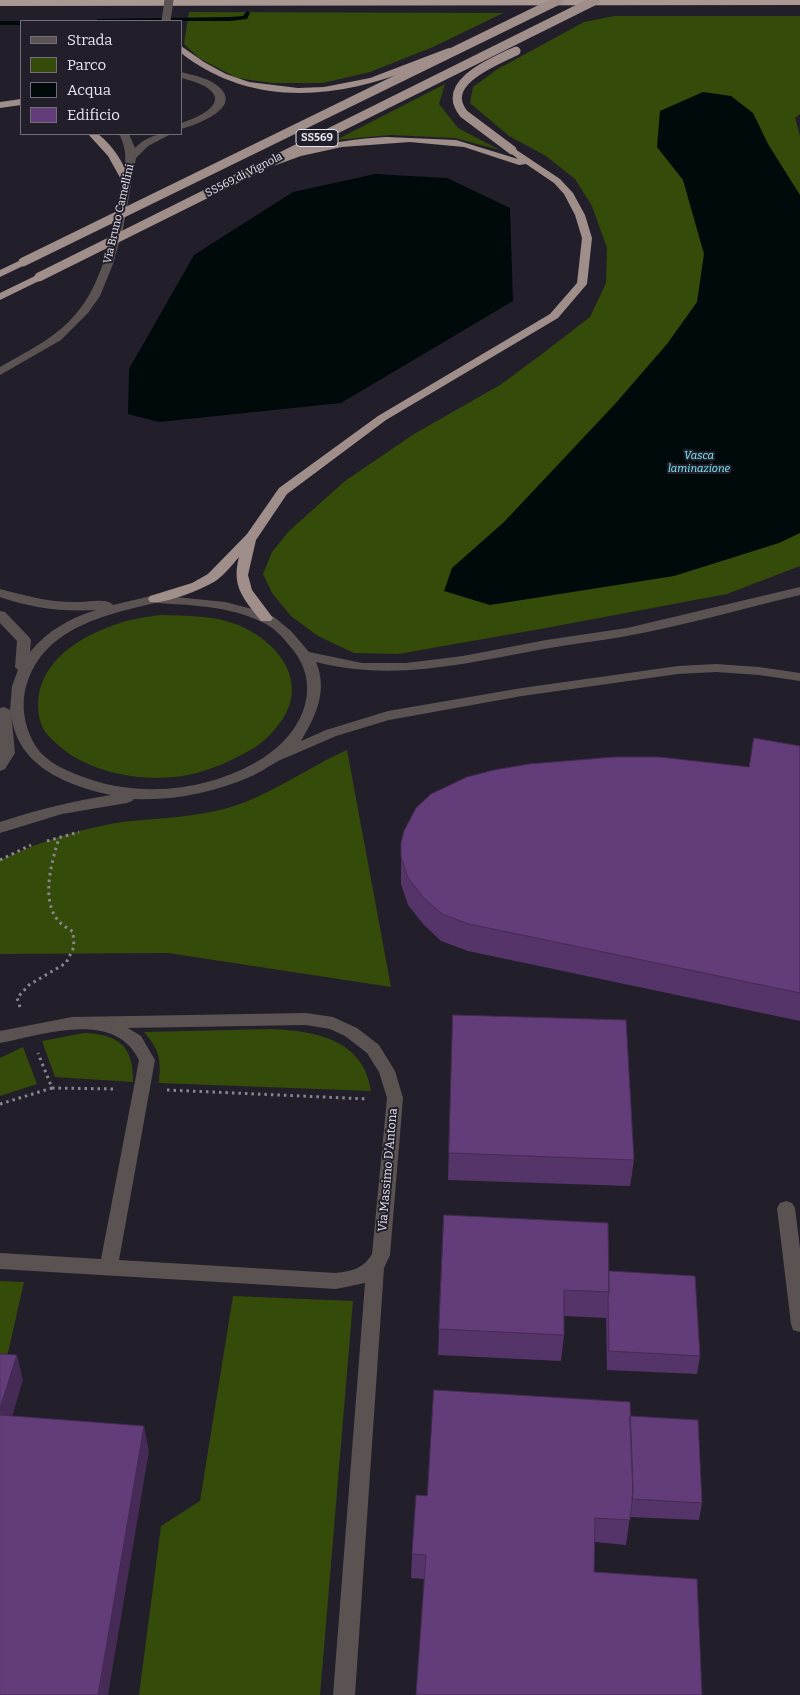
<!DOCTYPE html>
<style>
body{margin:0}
#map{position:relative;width:800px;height:1695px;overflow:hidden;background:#221f2b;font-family:Bitter,serif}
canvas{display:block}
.legend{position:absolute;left:20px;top:20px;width:162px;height:115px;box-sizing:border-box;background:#221f2b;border:1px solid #716e79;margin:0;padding:6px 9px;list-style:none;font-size:15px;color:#e8e5ee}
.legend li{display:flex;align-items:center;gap:10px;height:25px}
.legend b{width:25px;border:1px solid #716e79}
</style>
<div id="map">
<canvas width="800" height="1695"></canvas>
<ul class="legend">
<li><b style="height:6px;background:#5b5351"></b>Strada</li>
<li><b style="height:14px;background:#354b09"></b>Parco</li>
<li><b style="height:14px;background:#000a0b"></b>Acqua</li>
<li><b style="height:14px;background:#633d7a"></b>Edificio</li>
</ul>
</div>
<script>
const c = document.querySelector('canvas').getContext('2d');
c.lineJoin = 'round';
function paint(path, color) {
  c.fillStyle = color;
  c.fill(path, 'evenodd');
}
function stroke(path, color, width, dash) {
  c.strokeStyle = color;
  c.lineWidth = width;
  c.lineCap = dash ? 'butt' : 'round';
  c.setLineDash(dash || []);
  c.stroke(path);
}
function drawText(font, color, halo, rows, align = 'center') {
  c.font = font + ' Bitter,serif';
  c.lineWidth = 4;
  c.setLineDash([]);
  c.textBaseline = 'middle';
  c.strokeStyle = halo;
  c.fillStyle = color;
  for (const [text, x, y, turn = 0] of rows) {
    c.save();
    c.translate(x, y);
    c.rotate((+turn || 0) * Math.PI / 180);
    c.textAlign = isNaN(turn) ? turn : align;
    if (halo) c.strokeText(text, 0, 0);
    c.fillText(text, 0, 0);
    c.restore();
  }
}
const green = new Path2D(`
 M 189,12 L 503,13 L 433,47 L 370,72 L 323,83 L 272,83 L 237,78 L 199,58 L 184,44 Z
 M 614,16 L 800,16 L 800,114 L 795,118 L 800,136 L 800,566 L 727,594 L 546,628 L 398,654 L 354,653 L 318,636 L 291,616 L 272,593 L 263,574 L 272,552 L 289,531 L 345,481 L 414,434 L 500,385 L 542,354 L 590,317 L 606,283 L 607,248 L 592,206 L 575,179 L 546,156 L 509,136 L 470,103 L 473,87 L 496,70 L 584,22 Z
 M 445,84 L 439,104 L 458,128 L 500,150 L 455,138 L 390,135 L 336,140 Z
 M 160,615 C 186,616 214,615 238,625 C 282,643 312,687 276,728 C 269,736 263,742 254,748 C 233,760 212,770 188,775 C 145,783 89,774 57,744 C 54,741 49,737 46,733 C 38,722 37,707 39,694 C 46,656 85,634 120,623 C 132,619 147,617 160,615 Z
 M 347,750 L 391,987 L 168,953 L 0,954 L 0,860 C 39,842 87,826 131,821 C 163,818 193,817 224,809 C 269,797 306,768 347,750 Z
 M 272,1029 C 316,1031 364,1040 371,1091 L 159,1083 C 161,1058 160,1051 144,1032 Z
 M 84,1033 C 119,1034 134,1047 133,1082 L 55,1077 L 42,1041 Z
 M 23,1047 L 37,1084 L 0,1096 L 0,1058 Z
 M 0,1281 L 24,1282 L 2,1379 L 0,1379 Z
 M 233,1296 L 353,1301 L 320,1695 L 139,1695 L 161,1526 L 200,1501 Z`);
const water = new Path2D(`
 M 703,92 L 731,96 L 753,113 L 768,144 L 800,195 L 800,533 L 779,543 L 674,576 L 490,605 L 444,591 L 452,568 L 504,522 L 615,404 L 667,344 L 697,302 L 704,254 L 683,180 L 657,147 L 660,111 Z
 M 375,174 L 447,178 L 510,208 L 513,301 L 341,403 L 159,422 L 128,414 L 129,369 L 194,255 L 293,192 Z`);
const stream = new Path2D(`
 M 247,11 L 250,13 L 247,19 L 230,21 L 95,21 L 98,19 L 230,17 L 243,16 Z
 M 0,21 L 22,21 L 21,25 L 0,25 Z`);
const path = new Path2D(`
 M 47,841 L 79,832
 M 0,860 L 31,845
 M 20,1007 L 17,998 L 29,985 L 66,963 L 74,947 L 73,932 C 68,928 61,925 57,919 C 41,898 52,861 59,838
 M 52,1088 L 116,1089
 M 167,1090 L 368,1099
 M 0,1104 L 52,1088 L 38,1053`);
const service = new Path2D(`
 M 306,1013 L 333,1017 L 357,1028 L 379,1045 L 395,1071 L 403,1098 L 390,1255 L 384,1268 L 355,1695 L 333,1695 L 365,1283 L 336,1289 L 0,1269 L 0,1253 L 101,1259 L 139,1060 C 114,1009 43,1035 0,1043 L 0,1031 L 72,1017 ZM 306,1025 L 330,1029 L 345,1036 L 367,1053 L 379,1072 L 387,1098 L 372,1254 C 363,1269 352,1271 336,1273 L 119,1260 L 155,1060 L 141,1036 L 128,1028 Z`);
const minor = new Path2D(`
 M 786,1201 L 792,1203 L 795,1208 L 800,1249 L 800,1332 L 793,1330 L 791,1324 L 777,1208 L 780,1203 Z`);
const tertiary = new Path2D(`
 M 181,72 C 192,75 205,77 215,84 C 247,106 199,124 181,129 L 181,123 C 225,109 228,89 181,78 Z
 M 119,134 L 129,134 L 135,148 C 145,138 157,133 171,134 L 148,146 L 136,158 L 123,229 L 113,264 L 100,296 L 88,313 L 61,340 L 0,375 L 0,367 C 21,355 43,344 62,328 C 100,296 110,244 119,197 C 123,174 131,156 119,134 Z
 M 800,587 L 800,595 C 742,609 685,625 627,636 C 599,641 571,644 544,649 C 466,663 395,682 316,662 C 328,690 316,716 301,741 L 326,730 L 388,711 L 522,688 L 678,666 L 716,664 L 759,667 L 800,673 L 800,681 L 759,675 L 716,672 L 678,674 L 522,696 L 389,720 L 336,736 L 290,756 C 277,760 265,770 252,776 C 215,792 175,801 134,799 L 132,801 L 127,803 L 62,814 L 0,833 L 0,822 C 36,810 73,801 111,795 C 65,785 15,765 11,712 L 15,753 L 5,769 L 0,771 L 0,708 L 4,707 L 10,710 L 12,686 L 18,670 L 15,667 L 17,641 L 0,623 L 0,611 L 5,612 L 29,637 L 31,640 L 30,652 C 47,631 70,618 96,610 C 63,612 31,608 0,597 L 0,589 C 27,596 51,603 80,602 C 89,602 107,598 113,605 L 155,595 L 225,602 L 256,610 L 274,617 L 291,631 L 309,652 L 362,663 L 406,663 L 463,656 L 546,640 L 627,628 ZM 155,603 C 190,605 230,606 262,622 C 273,627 281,635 288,644 C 325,683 304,732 263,758 C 209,792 137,799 78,775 C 65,770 52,764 42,754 C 29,740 22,717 24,698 C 34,631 99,616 155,603 Z`);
const trunk = new Path2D(`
 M 181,46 L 204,62 L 226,74 L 249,82 L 298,88 L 324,87 L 370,78 L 446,49 L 449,48 L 453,51 C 444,60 424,64 412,69 C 335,100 250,107 181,53 Z
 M 21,99 L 21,105 L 0,108 L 0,102 Z
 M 88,134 L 98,134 C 114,146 123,163 131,181 L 129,183 L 123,183 L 108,156 Z
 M 387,137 L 456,140 L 518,159 L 507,150 L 512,147 L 560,179 L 573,193 L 585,215 L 592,238 L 587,284 L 558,318 L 386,420 L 287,494 L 256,540 L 248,575 L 252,590 L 273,618 L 271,621 L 261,621 C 244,599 231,587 239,557 C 232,565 225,574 217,580 C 206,588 163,605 150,602 L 148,599 L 150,596 L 192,583 L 208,574 L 247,534 L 279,488 L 378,416 L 550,314 L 577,283 L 582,238 L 575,215 L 564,194 L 554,183 L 526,164 L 519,165 L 464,147 L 410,142 L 342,147 L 301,156 L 276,165 L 271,162 C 289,146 362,138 387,137 Z
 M 23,259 L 27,260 L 28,262 L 27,264 L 0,277 L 0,270 Z
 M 39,274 L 44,277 L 43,279 L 0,300 L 0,293 Z`);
const motorway = new Path2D(`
 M 0,0 L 800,0 L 800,5 L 0,6 Z`);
const tertiaryBridge = new Path2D(`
 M 166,21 L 169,0`);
const trunkBridge = new Path2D(`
 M 512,150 L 464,114 C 438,83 495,61 516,51
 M 23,262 L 559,0
 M 39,277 L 596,0`);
const wall = new Path2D(`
 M 800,746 L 800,1021 L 468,951 L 441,941 L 423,924 L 408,905 L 401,884 L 401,843 L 749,767 Z
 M 453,1015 L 634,1160 L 630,1186 L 448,1180 Z
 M 609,1271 L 700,1356 L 697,1374 L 607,1370 L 606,1317 L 606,1318 L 564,1316 L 564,1335 L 561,1361 L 438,1355 L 439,1329 Z
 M 630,1416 L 702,1503 L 699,1520 L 630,1517 L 626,1545 L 595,1542 L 424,1579 L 411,1578 L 412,1554 L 427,1496 Z`);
const shadedWall = new Path2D(`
 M 17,1355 L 23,1380 L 5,1440 L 0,1423 L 0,1408 Z
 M 144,1426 L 149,1451 L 108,1695 L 98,1695 Z`);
const building = new Path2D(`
 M 754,738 L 800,746 L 800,993 L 469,924 L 442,914 L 423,897 L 408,878 L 401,857 L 401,843 L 404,831 L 416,808 L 431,794 L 467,777 L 494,770 L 529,764 L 614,757 L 659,757 L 749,767 Z
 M 453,1015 L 626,1020 L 634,1160 L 449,1153 Z
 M 444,1215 L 608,1223 L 609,1292 L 564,1290 L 564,1335 L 439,1329 Z
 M 609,1271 L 695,1276 L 700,1356 L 609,1351 L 608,1299 L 609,1292 Z
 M 0,1354 L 17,1355 L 0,1408 Z
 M 434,1390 L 630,1402 L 633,1492 L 630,1520 L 595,1518 L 594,1572 L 697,1579 L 702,1695 L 416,1695 L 426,1555 L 412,1554 L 416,1495 L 427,1496 Z
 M 0,1415 L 144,1426 L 98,1695 L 0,1695 Z
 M 630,1416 L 698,1420 L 702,1503 L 632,1499 L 633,1492 Z`);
const shields = [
 [317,138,42]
];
const shieldNames = [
 ["SS569",317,138]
];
const farStreetnames = [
 ["SS569 di Vignola",244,175,-27],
 ["Via Bruno Camellini",119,214,-77]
];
const farWaternames = [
 ["Vasca",699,456],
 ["laminazione",699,469]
];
const streetNames = [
 ["Via Massimo D'Antona",388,1170,-85]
];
paint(green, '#354b09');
paint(water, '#000a0b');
paint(stream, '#000a0b');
stroke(path, '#898691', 3, [2.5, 4]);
paint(service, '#5b5351');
paint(minor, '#5b5351');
paint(tertiary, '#5b5351');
paint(trunk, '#9f8e89');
paint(motorway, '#aa9892');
stroke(tertiaryBridge, '#5b5351', 9);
stroke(trunkBridge, '#9f8e89', 9);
paint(wall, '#553469');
paint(shadedWall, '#452b55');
paint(building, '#633d7a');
stroke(building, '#452b55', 1);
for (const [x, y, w] of shields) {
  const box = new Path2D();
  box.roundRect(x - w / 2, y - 8.5, w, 17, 4);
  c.fillStyle = '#221f2b';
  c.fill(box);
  stroke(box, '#e8e5ee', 1);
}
drawText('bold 11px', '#e8e5ee', null, shieldNames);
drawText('11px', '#e8e5ee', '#221f2b', farStreetnames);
drawText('italic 11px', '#76edfa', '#221f2b', farWaternames);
drawText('12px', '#e8e5ee', '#221f2b', streetNames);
</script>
